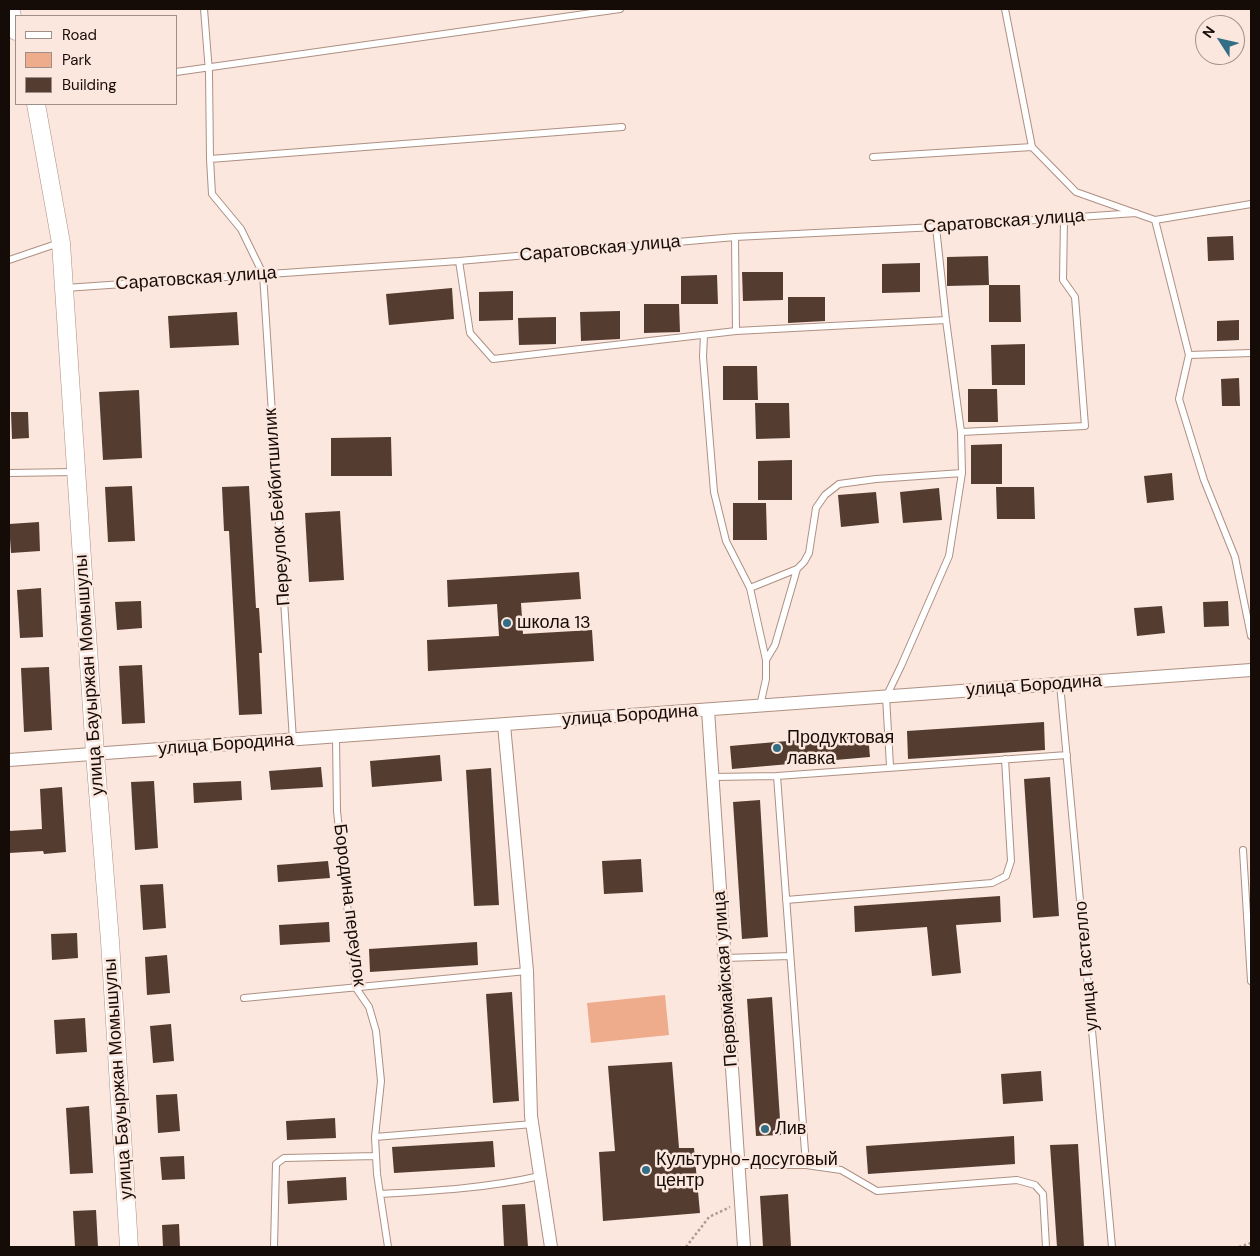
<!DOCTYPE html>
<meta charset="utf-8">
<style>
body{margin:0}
#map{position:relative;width:1260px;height:1256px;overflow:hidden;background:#fbe7de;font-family:"DM Sans",sans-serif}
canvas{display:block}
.frame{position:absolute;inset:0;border:10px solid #160c07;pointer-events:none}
.legend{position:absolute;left:15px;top:15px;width:162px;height:90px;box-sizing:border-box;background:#fbe7de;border:1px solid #9f8f88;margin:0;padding:6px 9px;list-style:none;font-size:15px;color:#160c07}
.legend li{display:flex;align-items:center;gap:10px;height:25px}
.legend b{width:25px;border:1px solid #9f8f88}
.north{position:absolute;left:1195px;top:15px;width:50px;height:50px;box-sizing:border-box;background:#fbe7de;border:1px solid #9f8f88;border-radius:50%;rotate:305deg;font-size:14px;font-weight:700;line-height:20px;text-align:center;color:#160c07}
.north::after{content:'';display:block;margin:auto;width:18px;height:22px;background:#326e85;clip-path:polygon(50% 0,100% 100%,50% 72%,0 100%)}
</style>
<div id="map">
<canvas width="1260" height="1256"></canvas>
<div class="frame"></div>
<ul class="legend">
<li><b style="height:6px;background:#fff"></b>Road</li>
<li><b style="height:14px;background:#eeac8d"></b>Park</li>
<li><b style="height:14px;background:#553c30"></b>Building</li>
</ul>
<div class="north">N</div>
</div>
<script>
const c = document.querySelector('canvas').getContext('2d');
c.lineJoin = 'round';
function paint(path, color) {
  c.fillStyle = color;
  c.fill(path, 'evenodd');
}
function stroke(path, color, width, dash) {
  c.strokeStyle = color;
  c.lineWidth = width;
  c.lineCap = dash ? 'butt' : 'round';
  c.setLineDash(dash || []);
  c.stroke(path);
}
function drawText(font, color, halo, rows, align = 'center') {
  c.font = font + ' "DM Sans",sans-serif';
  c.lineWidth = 5;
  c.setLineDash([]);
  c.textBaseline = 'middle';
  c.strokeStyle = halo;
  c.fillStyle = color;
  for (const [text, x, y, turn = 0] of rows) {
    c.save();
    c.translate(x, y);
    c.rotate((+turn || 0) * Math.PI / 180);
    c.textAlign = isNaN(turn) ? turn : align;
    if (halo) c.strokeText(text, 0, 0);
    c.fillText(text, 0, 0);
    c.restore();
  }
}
const green = new Path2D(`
 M 665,995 L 669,1035 L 591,1043 L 587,1003 Z`);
const building = new Path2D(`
 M 1233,236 L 1234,260 L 1208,261 L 1207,237 Z
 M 988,256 L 989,285 L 947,286 L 947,257 Z
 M 920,263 L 920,292 L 882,293 L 882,264 Z
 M 742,272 L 783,272 L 783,300 L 743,301 Z
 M 717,275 L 718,304 L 681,304 L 681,276 Z
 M 989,285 L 1020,285 L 1021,322 L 989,322 Z
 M 452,288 L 454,319 L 389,325 L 386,294 Z
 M 513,291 L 513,320 L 479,321 L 479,292 Z
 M 788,297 L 825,297 L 825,321 L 788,323 Z
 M 644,304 L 679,304 L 680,332 L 644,333 Z
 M 620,311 L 620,339 L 581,341 L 580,312 Z
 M 237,312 L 239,345 L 170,348 L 168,316 Z
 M 556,317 L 556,344 L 519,345 L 518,318 Z
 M 1239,320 L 1239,340 L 1217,341 L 1217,321 Z
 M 1025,344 L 1025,385 L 992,385 L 991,345 Z
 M 723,366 L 757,366 L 758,400 L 723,400 Z
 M 1239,378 L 1240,406 L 1222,406 L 1221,379 Z
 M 968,389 L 997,389 L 998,422 L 968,422 Z
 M 139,390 L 142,458 L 103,460 L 99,392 Z
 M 755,403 L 789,403 L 790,438 L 756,439 Z
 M 11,412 L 28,412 L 29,438 L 12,439 Z
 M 391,437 L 392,476 L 331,476 L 331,438 Z
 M 1002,444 L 1002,484 L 971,484 L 971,445 Z
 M 792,460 L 792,500 L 758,500 L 758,461 Z
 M 1172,473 L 1174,500 L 1147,503 L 1144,476 Z
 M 132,486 L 135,541 L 108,542 L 105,487 Z
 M 249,486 L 256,608 L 259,608 L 262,653 L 259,653 L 262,714 L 239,715 L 229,531 L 224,531 L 222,487 Z
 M 996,487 L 1034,487 L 1035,519 L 997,519 Z
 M 939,488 L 942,520 L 903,523 L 900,492 Z
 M 876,492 L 879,523 L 841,527 L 838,495 Z
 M 733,503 L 766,503 L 767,540 L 733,540 Z
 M 340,511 L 344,580 L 309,582 L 305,513 Z
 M 39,522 L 40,551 L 11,553 L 9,524 Z
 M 579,572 L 581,599 L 521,603 L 523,634 L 592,630 L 594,661 L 428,671 L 427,640 L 499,636 L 497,604 L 448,607 L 447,580 Z
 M 41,588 L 43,637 L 20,638 L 17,590 Z
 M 141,601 L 142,628 L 117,630 L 115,602 Z
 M 1228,601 L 1229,626 L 1204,627 L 1203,602 Z
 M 1162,606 L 1165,633 L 1137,636 L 1134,608 Z
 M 142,665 L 145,723 L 122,724 L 119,666 Z
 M 49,667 L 52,730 L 24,732 L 21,668 Z
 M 1044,722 L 1045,750 L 908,759 L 907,731 Z
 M 868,734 L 870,757 L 732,769 L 730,746 Z
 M 440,755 L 442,781 L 372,787 L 370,761 Z
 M 321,767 L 323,787 L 271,790 L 269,771 Z
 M 491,768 L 499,905 L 474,906 L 466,770 Z
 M 1050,777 L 1059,916 L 1033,918 L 1024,779 Z
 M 154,781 L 158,848 L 135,850 L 131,782 Z
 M 241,781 L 242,800 L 194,803 L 193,783 Z
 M 62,787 L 66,852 L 44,854 L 43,851 L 9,853 L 9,831 L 42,829 L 40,789 Z
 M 760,800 L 768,937 L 742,939 L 733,802 Z
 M 641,859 L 643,892 L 604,894 L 602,861 Z
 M 328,861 L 330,878 L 278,882 L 277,865 Z
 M 163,884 L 166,928 L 143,930 L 140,885 Z
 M 1000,896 L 1001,922 L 956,925 L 961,973 L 932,976 L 927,927 L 855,932 L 854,906 Z
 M 329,922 L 330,942 L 280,945 L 279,925 Z
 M 77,933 L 78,958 L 52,960 L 51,934 Z
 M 477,942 L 478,965 L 370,972 L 369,949 Z
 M 167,955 L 170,993 L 147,995 L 145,957 Z
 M 512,992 L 519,1101 L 493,1103 L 486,994 Z
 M 772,997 L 781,1135 L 756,1136 L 747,999 Z
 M 85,1018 L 87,1052 L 56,1054 L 54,1020 Z
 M 171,1024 L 174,1061 L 153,1063 L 150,1026 Z
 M 672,1062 L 679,1148 L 694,1148 L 700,1213 L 603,1221 L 599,1152 L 615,1151 L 608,1066 Z
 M 1041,1071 L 1043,1101 L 1003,1104 L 1001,1074 Z
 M 177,1094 L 180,1131 L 158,1133 L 156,1095 Z
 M 89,1106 L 93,1173 L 70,1174 L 66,1108 Z
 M 335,1118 L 336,1138 L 287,1140 L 286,1121 Z
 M 1014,1136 L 1015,1164 L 868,1174 L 866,1146 Z
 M 493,1141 L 495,1167 L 394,1173 L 392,1147 Z
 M 1078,1144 L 1084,1247 L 1057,1247 L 1050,1145 Z
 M 184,1156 L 185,1179 L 162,1180 L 160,1157 Z
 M 346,1177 L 347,1200 L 288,1204 L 287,1181 Z
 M 788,1194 L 791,1247 L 763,1247 L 760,1196 Z
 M 525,1204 L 528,1247 L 504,1247 L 502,1205 Z
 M 96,1210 L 98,1247 L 75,1247 L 73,1211 Z
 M 179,1224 L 180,1247 L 163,1247 L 162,1225 Z`);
const path = new Path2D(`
 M 686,1247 L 709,1217 L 730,1207
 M 1239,1247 L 1251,1243`);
const lane = new Path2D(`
 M 204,9 L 209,72 L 210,159 L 212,194 L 241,229 L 263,274 L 293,740
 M 1005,9 L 1032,147
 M 176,72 L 620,9
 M 873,157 L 1032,147 L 1076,192 L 1155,220 L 1251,204
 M 210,159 L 622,127
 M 1155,220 L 1189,355 L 1251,353
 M 936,227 L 946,320 L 961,432 L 1085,426 L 1075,297 L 1063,280 L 1064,219
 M 735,237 L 736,331
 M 9,260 L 59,243
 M 459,261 L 470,333 L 493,359 L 736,331 L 946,320
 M 65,288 L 459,261 L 735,237 L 936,227 L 1136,213
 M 704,335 L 703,357 L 714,492 L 726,541 L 750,588 L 766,660 L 766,679 L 760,706
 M 1189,355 L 1179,399 L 1204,480 L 1235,557 L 1251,636
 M 9,473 L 75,472
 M 750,588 L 797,569 L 804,562 L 809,553 L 816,508 L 825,495 L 839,484 L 876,479 L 962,473
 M 766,660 L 775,645 L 797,569
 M 1060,684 L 1112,1247
 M 336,737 L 337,811 L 356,988 L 369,1007 L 376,1031 L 381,1081 L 375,1137 L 377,1174 L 388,1247
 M 890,766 L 886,697 L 901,666 L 949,556 L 962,473 L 961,432
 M 777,776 L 806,1165 L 841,1170 L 877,1191 L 1017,1180 L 1035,1185 L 1043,1194 L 1046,1247
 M 712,777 L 777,776 L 1067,755
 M 1243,850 L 1251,981
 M 786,900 L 992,883 L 1006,876 L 1011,861 L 1005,759
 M 725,958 L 790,956
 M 244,998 L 527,971
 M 375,1137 L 533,1124
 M 739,1165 L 806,1165
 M 380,1194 C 434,1191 488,1188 540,1176
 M 274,1247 L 276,1164 L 284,1158 L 376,1156`);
const street = new Path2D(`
 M 708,710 L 744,1247
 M 504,725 L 527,971 L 531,1116 L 551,1247
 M 9,760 L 1251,670`);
const secondary = new Path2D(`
 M 10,9 L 16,31
 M 36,104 L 61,243 L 95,754 L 110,941 L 129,1247`);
const markers = [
 [507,623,5,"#326e85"],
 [777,748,5,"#326e85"],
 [765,1129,5,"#326e85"],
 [646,1170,5,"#326e85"]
];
const streetNames = [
 ["Саратовская улица",1004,222,-4],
 ["Саратовская улица",600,249,-5],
 ["Саратовская улица",196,279,-4],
 ["Переулок Бейбитшилик",278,507,-94],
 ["улица Бауыржан Момышулы",90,675,-94],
 ["улица Бородина",1034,686,-4],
 ["улица Бородина",630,716,-4],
 ["улица Бородина",226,745,-4],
 ["Бородина переулок",349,905,83],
 ["улица Гастелло",1087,966,-95],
 ["Первомайская улица",726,979,-94],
 ["улица Бауыржан Момышулы",119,1079,-94]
];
const poiNames = [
 ["школа 13",517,623],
 ["Продуктовая",787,738],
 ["лавка",787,759],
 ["Лив",775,1129],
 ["Культурно-досуговый",656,1160],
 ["центр",656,1181]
];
paint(green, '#eeac8d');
paint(building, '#553c30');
stroke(lane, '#ae9082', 8);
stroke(street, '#ae9082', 14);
stroke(secondary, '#ae9082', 19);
stroke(path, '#ab9b93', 2.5, [2.5, 2.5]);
stroke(lane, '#fff', 6);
stroke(street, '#fff', 12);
stroke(secondary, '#fff', 18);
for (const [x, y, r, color] of markers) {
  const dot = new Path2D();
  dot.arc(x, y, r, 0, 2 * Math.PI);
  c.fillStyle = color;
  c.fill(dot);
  stroke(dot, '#fbe7de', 2);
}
drawText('18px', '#160c07', '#fbe7de', streetNames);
drawText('18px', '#160c07', '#fbe7de', poiNames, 'left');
</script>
